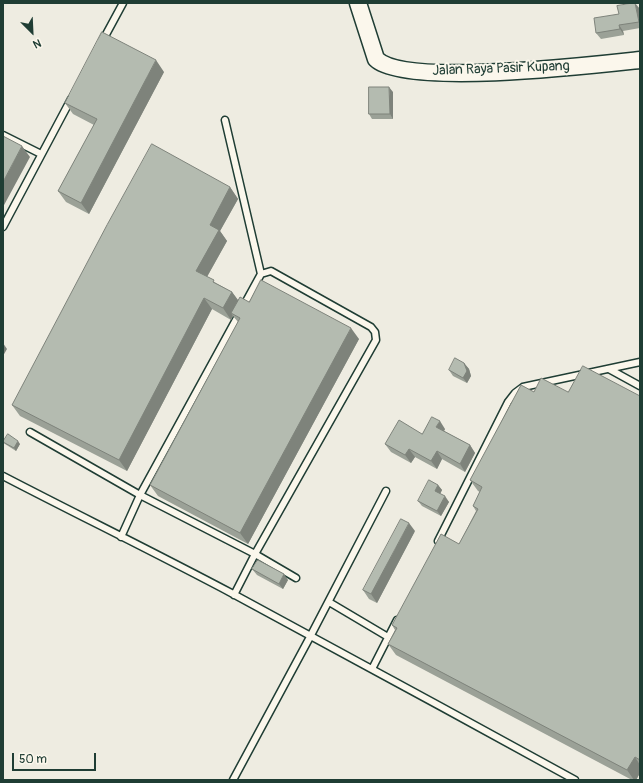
<!DOCTYPE html>
<style>
body{margin:0}
#map{position:relative;width:643px;height:783px;overflow:hidden;background:#eeece1;font-family:Pangolin,sans-serif}
canvas{display:block}
.frame{position:absolute;inset:0;border:4px solid #1f3d34;pointer-events:none}
.north{position:absolute;left:12px;top:12px;width:40px;height:40px;-webkit-text-stroke:3px #fbf7ec;paint-order:stroke;rotate:156deg;font-size:11px;font-weight:700;line-height:16px;text-align:center;color:#1f3d34}
.north::after{content:'';display:block;margin:auto;width:14px;height:18px;background:#1f3d34;clip-path:polygon(50% 0,100% 100%,50% 72%,0 100%)}
.scale{position:absolute;left:12px;top:753px;width:84px;height:18px;box-sizing:border-box;border:2px solid #1f3d34;border-top:0;padding-left:5px;font-size:12px;line-height:14px;white-space:nowrap;color:#1f3d34;-webkit-text-stroke:3px #fbf7ec;paint-order:stroke}
</style>
<div id="map">
<canvas width="643" height="783"></canvas>
<div class="frame"></div>
<div class="north">N</div>
<div class="scale">50 m</div>
</div>
<script>
const c = document.querySelector('canvas').getContext('2d');
c.lineJoin = 'round';
function stroke(path, color, width, dash) {
  c.strokeStyle = color;
  c.lineWidth = width;
  c.lineCap = dash ? 'butt' : 'round';
  c.setLineDash(dash || []);
  c.stroke(path);
}
function paint(path, color) {
  c.fillStyle = color;
  c.fill(path, 'evenodd');
}
function drawText(font, color, halo, rows, align = 'center') {
  c.font = font + ' Pangolin,sans-serif';
  c.lineWidth = 4;
  c.setLineDash([]);
  c.textBaseline = 'middle';
  c.strokeStyle = halo;
  c.fillStyle = color;
  for (const [text, x, y, turn = 0] of rows) {
    c.save();
    c.translate(x, y);
    c.rotate((+turn || 0) * Math.PI / 180);
    c.textAlign = isNaN(turn) ? turn : align;
    if (halo) c.strokeText(text, 0, 0);
    c.fillText(text, 0, 0);
    c.restore();
  }
}
const service = new Path2D(`
 M 103,40 L 123,3
 M 3,135 L 41,154
 M 3,227 L 71,99
 M 609,369 L 640,386
 M 30,432 L 140,495 L 255,554 L 296,578
 M 3,476 C 80,516 158,554 235,595 C 348,656 462,718 575,780
 M 121,537 L 140,495 L 261,274 L 225,120
 M 438,541 L 508,402 L 515,393 L 523,387 L 640,362
 M 234,595 L 255,554 L 376,340 L 375,332 L 371,327 L 271,271 L 261,274
 M 329,602 L 388,637
 M 372,669 L 397,620
 M 233,780 L 310,637 L 386,491`);
const tertiary = new Path2D(`
 M 358,3 L 376,59 C 405,87 594,65 640,60`);
const wall = new Path2D(`
 M 640,9 L 640,28 L 623,31 L 624,35 L 601,39 L 596,33 L 619,14 Z
 M 164,72 L 89,214 L 66,202 L 58,191 L 94,125 L 73,114 L 65,103 Z
 M 393,92 L 393,119 L 372,119 L 369,114 Z
 M 230,187 L 238,199 L 220,231 L 227,241 L 207,277 L 216,283 L 232,292 L 238,300 L 249,302 L 359,339 L 248,544 L 158,496 L 150,485 L 238,322 L 233,316 L 231,320 L 212,309 L 127,471 L 20,416 L 12,405 Z
 M 464,363 L 469,369 L 471,376 L 467,383 L 453,376 L 449,370 Z
 M 534,392 L 568,392 L 640,396 L 640,773 L 636,780 L 632,780 L 396,655 L 388,644 L 395,630 L 392,625 L 459,544 L 476,511 L 473,506 L 480,492 L 478,491 L 470,480 Z
 M 445,429 L 444,431 L 470,445 L 475,453 L 465,472 L 442,459 L 437,469 L 415,457 L 411,463 L 391,452 L 385,444 L 422,434 Z
 M 3,442 L 20,444 L 16,451 L 5,444 Z
 M 438,485 L 442,490 L 440,494 L 449,502 L 441,516 L 422,506 L 418,501 Z
 M 415,531 L 377,603 L 369,599 L 363,590 Z
 M 252,569 L 288,580 L 283,589 L 257,575 Z`);
const shadedWall = new Path2D(`
 M 635,3 L 640,9 L 640,23 L 639,22 Z
 M 619,25 L 623,31 L 624,35 L 620,29 Z
 M 156,60 L 164,72 L 89,214 L 81,203 Z
 M 389,87 L 393,92 L 393,119 L 390,114 Z
 M 22,146 L 30,157 L 3,207 L 3,182 Z
 M 230,187 L 238,199 L 220,231 L 227,241 L 204,282 L 196,271 L 210,225 Z
 M 232,292 L 240,303 L 231,313 L 233,316 L 231,320 L 223,308 Z
 M 204,298 L 212,309 L 127,471 L 119,460 Z
 M 351,328 L 359,339 L 248,544 L 240,533 Z
 M 3,343 L 7,349 L 3,356 Z
 M 464,363 L 469,369 L 471,376 L 467,383 L 463,378 Z
 M 440,421 L 445,429 L 442,435 L 436,427 Z
 M 18,441 L 20,444 L 16,451 L 14,448 Z
 M 470,445 L 475,453 L 465,472 L 460,464 Z
 M 409,449 L 415,457 L 411,463 L 405,455 Z
 M 437,451 L 442,459 L 437,469 L 431,461 Z
 M 438,485 L 442,490 L 439,496 L 435,491 Z
 M 445,496 L 449,502 L 441,516 L 437,511 Z
 M 409,523 L 415,531 L 377,603 L 371,594 Z
 M 284,574 L 288,580 L 283,589 L 279,584 Z
 M 635,757 L 640,765 L 640,773 L 636,780 L 634,780 L 627,770 Z`);
const building = new Path2D(`
 M 635,3 L 639,22 L 619,25 L 620,29 L 596,33 L 594,18 L 619,14 L 617,6 Z
 M 102,32 L 156,60 L 81,203 L 58,191 L 97,119 L 65,103 Z
 M 369,87 L 389,87 L 390,114 L 369,114 Z
 M 3,136 L 22,146 L 3,182 Z
 M 152,144 L 230,187 L 210,225 L 219,230 L 196,271 L 214,280 L 213,282 L 232,292 L 223,308 L 204,298 L 119,460 L 12,405 L 107,225 Z
 M 261,280 L 351,328 L 240,533 L 150,485 L 240,318 L 231,313 L 240,297 L 249,302 Z
 M 455,358 L 464,363 L 467,371 L 463,378 L 449,370 Z
 M 583,366 L 640,396 L 640,760 L 635,757 L 627,770 L 388,644 L 397,628 L 392,625 L 441,534 L 459,544 L 478,509 L 473,506 L 482,487 L 470,480 L 521,385 L 534,392 L 541,378 L 568,392 Z
 M 432,417 L 440,421 L 436,427 L 470,445 L 460,464 L 437,451 L 431,461 L 409,449 L 405,455 L 385,444 L 399,420 L 422,434 Z
 M 8,434 L 18,441 L 14,448 L 3,442 Z
 M 429,480 L 438,485 L 435,491 L 445,496 L 437,511 L 418,501 Z
 M 401,519 L 409,523 L 371,594 L 363,590 Z
 M 258,560 L 284,574 L 279,584 L 252,569 Z`);
const streetNames = [
 ["Jalan Raya Pasir Kupang",501,69,-2]
];
stroke(service, '#1f3d34', 9);
stroke(tertiary, '#1f3d34', 19);
stroke(service, '#fbf7ec', 6);
stroke(tertiary, '#fbf7ec', 16);
paint(wall, '#9ba197');
paint(shadedWall, '#7e837b');
paint(building, '#b4bbb0');
stroke(building, '#7e837b', 1);
drawText('14px', '#1f3d34', '#fbf7ec', streetNames);
</script>
